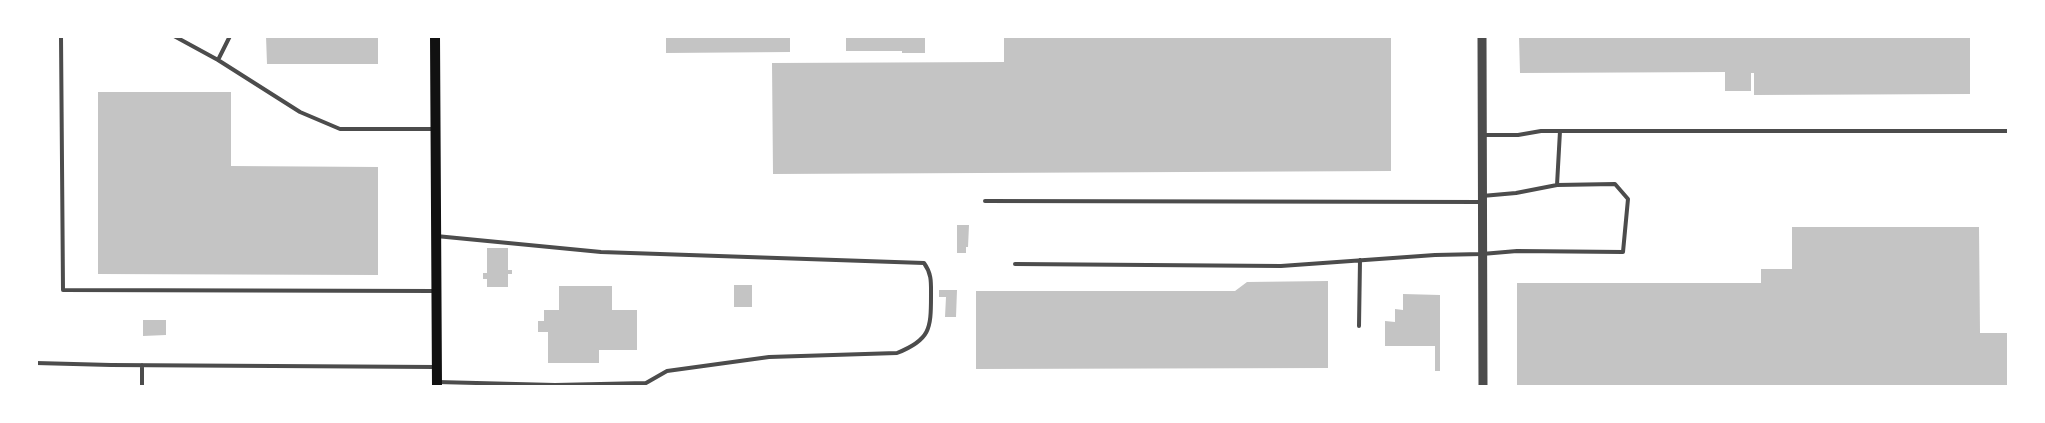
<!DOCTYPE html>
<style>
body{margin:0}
#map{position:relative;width:2045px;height:423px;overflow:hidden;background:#fff;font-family:"Titillium Web",sans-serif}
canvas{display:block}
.frame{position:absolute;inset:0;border:38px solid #fff;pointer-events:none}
</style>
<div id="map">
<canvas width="2045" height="423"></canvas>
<div class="frame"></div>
</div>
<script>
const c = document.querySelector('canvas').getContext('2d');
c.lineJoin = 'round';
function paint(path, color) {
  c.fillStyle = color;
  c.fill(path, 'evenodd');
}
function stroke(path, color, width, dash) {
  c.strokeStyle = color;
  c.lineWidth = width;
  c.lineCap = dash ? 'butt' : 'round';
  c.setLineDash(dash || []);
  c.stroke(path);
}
const building = new Path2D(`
 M 266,36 L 378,36 L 378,64 L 267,64 Z
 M 666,36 L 790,36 L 790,52 L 666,53 Z
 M 846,36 L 925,36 L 925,53 L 902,53 L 902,51 L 846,51 Z
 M 1004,36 L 1391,36 L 1391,171 L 773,174 L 772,63 L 1004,62 Z
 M 1519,36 L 1970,36 L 1970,94 L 1754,95 L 1754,73 L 1751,73 L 1751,91 L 1725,91 L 1725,72 L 1520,73 Z
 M 98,92 L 231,92 L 231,166 L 378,167 L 378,275 L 98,274 Z
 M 957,225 L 969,225 L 968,247 L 966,247 L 966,253 L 957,253 Z
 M 1792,227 L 1979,227 L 1980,333 L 2009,333 L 2009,387 L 1517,387 L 1517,283 L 1761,283 L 1761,269 L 1792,269 Z
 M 487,248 L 508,248 L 508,270 L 512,270 L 512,274 L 508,274 L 508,287 L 487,287 L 487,279 L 483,279 L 483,273 L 487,273 Z
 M 1328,281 L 1328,368 L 976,369 L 976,291 L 1235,291 L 1247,282 Z
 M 734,285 L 752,285 L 752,307 L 734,307 Z
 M 559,286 L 612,286 L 612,310 L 637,310 L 637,350 L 599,350 L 599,363 L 548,363 L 548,332 L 538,332 L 538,321 L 544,321 L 544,310 L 559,310 Z
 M 939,290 L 957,290 L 956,317 L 945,317 L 946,297 L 939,297 Z
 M 1403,294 L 1440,295 L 1440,371 L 1435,371 L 1435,346 L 1385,346 L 1385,321 L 1395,322 L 1395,309 L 1403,310 Z
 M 143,320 L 166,320 L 166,335 L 143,336 Z`);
const service = new Path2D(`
 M 61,36 L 63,290 L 434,291
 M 174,36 L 218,60
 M 230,36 L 218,60 L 300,112 L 340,129 L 434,129
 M 1484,135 L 1518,135 L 1541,131 L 2009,131
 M 1482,196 L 1516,193 L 1557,185 L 1560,131
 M 985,201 L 1482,202
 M 436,236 L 601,252 L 924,263 C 932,274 931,283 931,296 C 931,329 930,340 897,353 L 769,357 L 667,371 L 646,383 L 555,385 L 437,382
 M 1015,264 L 1281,266 L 1435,255 L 1482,254 L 1517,251 L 1623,252 L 1628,199 L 1615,184 L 1557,185
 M 1359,326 L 1360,260
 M 36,363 L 111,365 L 435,367
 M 142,387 L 142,365`);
const tertiary = new Path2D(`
 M 1482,36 L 1483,387`);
const secondary = new Path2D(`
 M 435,36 L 437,387`);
paint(building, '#c4c4c4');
stroke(service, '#4c4c4c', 4);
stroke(tertiary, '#4c4c4c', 9);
stroke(secondary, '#111', 10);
</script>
